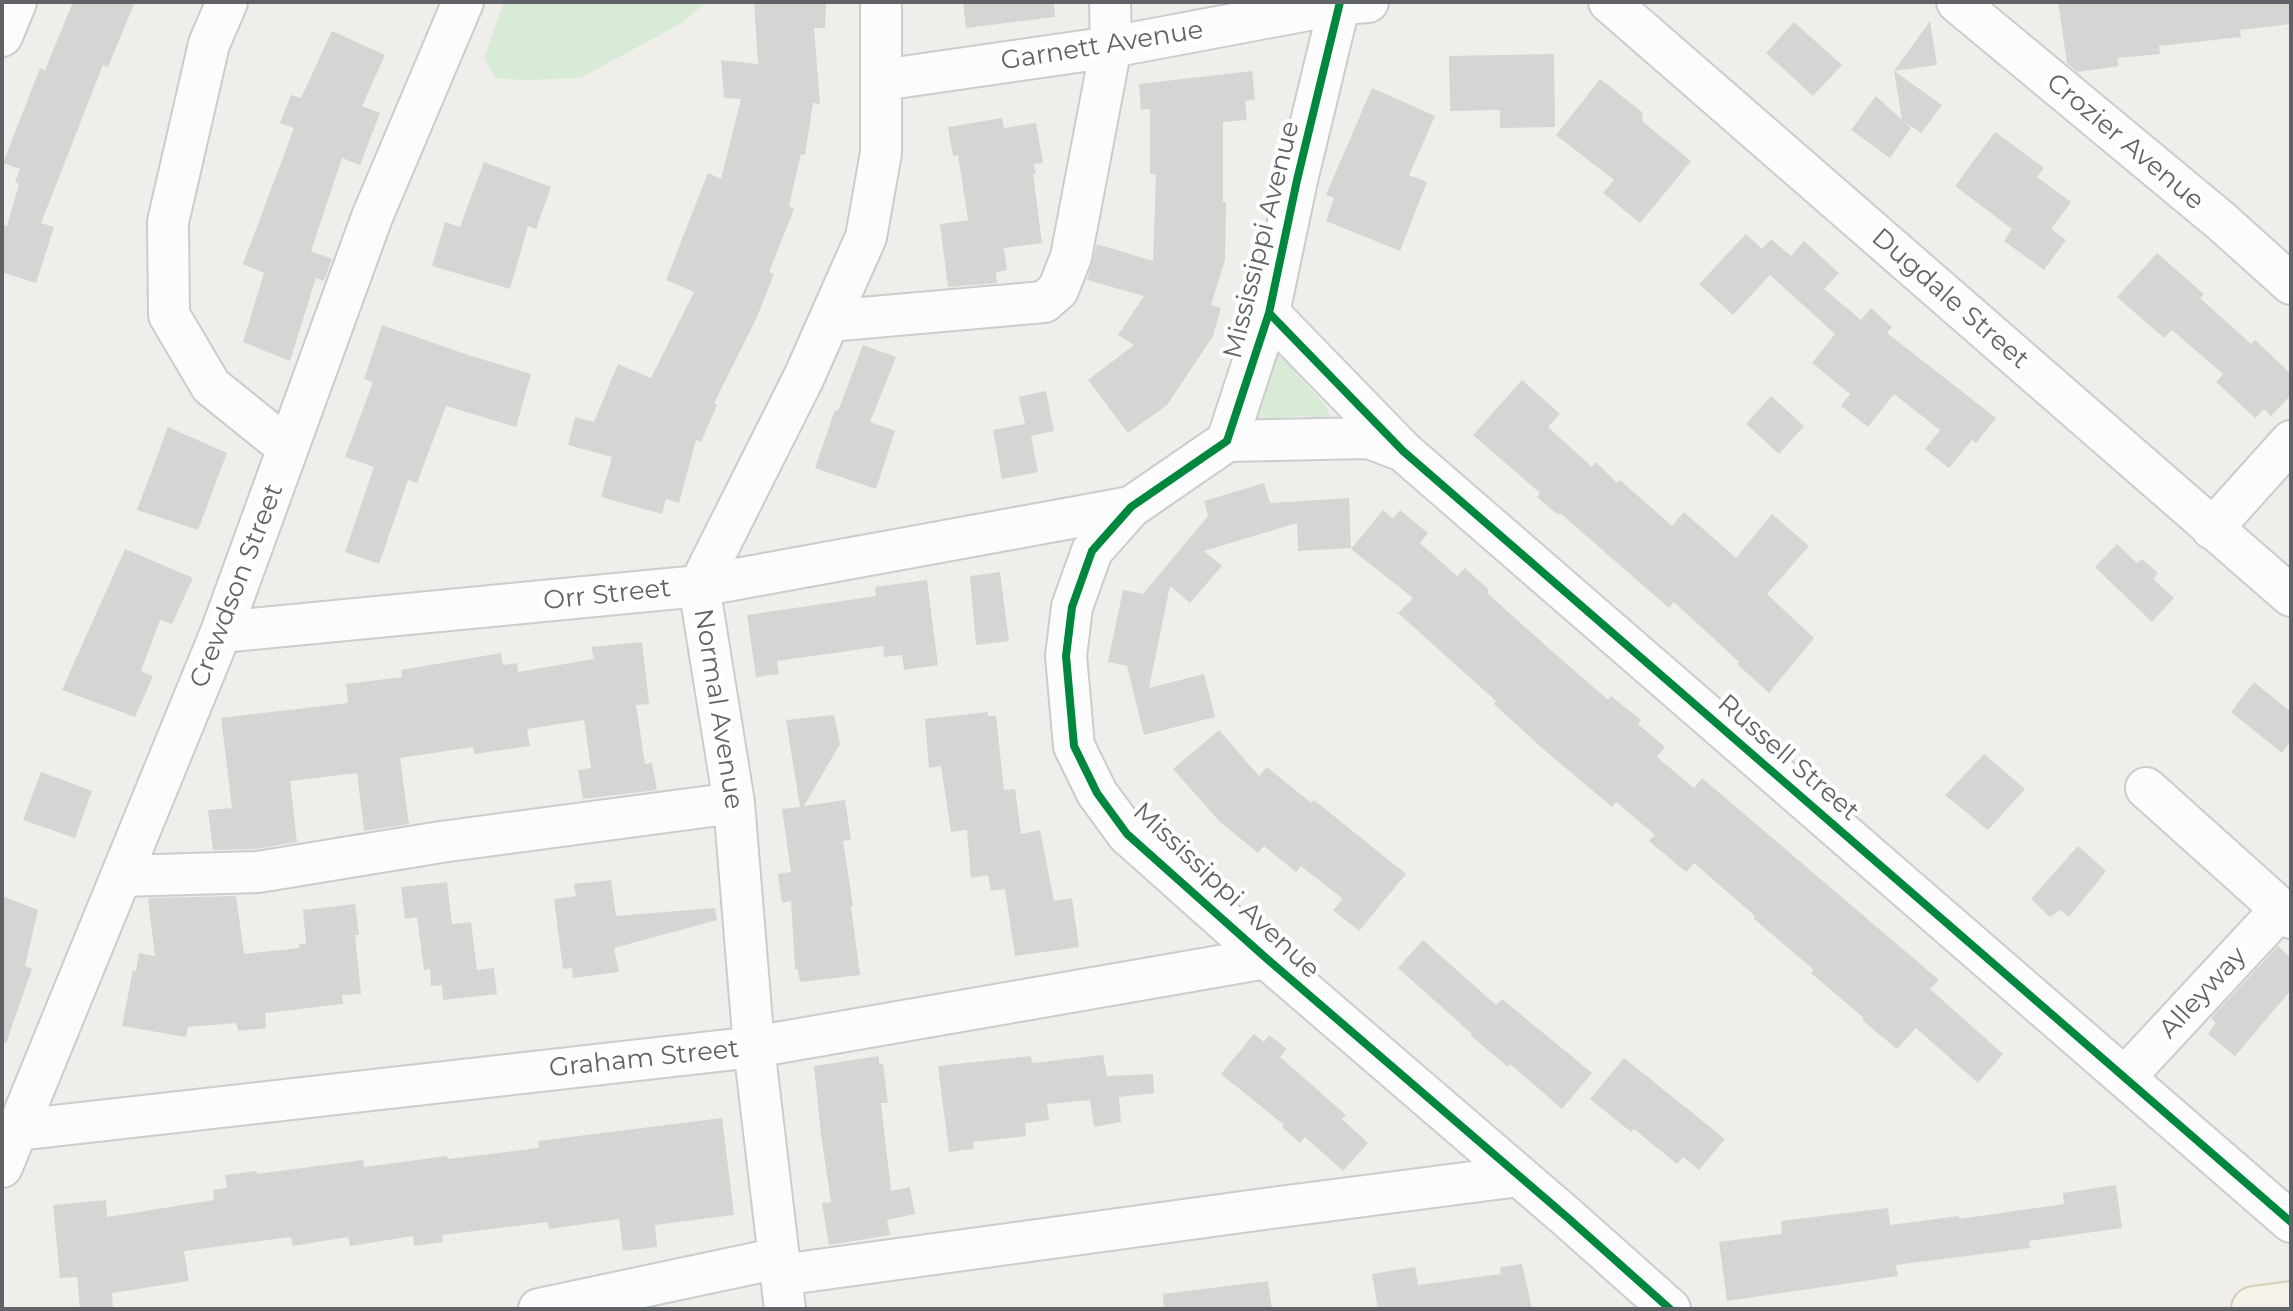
<!DOCTYPE html>
<style>
body{margin:0}
#map{position:relative;width:2293px;height:1311px;overflow:hidden;background:#efeeea;font-family:Montserrat,sans-serif}
canvas{display:block}
.frame{position:absolute;inset:0;border:4px solid #5f6368;pointer-events:none}
</style>
<div id="map">
<canvas width="2293" height="1311"></canvas>
<div class="frame"></div>
</div>
<script>
const c = document.querySelector('canvas').getContext('2d');
c.lineJoin = 'round';
function paint(path, color) {
  c.fillStyle = color;
  c.fill(path, 'evenodd');
}
function stroke(path, color, width, dash) {
  c.strokeStyle = color;
  c.lineWidth = width;
  c.lineCap = dash ? 'butt' : 'round';
  c.setLineDash(dash || []);
  c.stroke(path);
}
function drawText(font, color, halo, rows, align = 'center') {
  c.font = font + ' Montserrat,sans-serif';
  c.lineWidth = 8;
  c.setLineDash([]);
  c.textBaseline = 'middle';
  c.strokeStyle = halo;
  c.fillStyle = color;
  for (const [text, x, y, turn = 0] of rows) {
    c.save();
    c.translate(x, y);
    c.rotate((+turn || 0) * Math.PI / 180);
    c.textAlign = isNaN(turn) ? turn : align;
    if (halo) c.strokeText(text, 0, 0);
    c.fillText(text, 0, 0);
    c.restore();
  }
}
const green = new Path2D(`
 M 504,2 L 706,2 L 682,23 L 580,78 L 524,80 L 495,78 L 484,58 Z
 M 1284,349 C 1292,380 1324,393 1331,418 L 1298,416 L 1257,423 L 1253,418 L 1274,351 Z`);
const building = new Path2D(`
 M 73,2 L 135,2 L 108,67 L 103,65 L 41,223 L 54,227 L 36,283 L 2,272 L 2,224 L 7,226 L 19,184 L 15,182 L 20,169 L 3,163 L 40,68 L 45,70 Z
 M 754,2 L 826,2 L 825,28 L 814,28 L 820,104 L 813,103 L 805,155 L 801,154 L 789,206 L 794,209 L 769,272 L 774,274 L 757,317 L 714,403 L 717,405 L 701,442 L 696,440 L 679,503 L 666,499 L 662,514 L 601,497 L 612,457 L 568,445 L 575,417 L 594,422 L 618,364 L 651,378 L 694,292 L 666,280 L 708,173 L 721,179 L 741,99 L 724,98 L 721,60 L 758,64 Z
 M 963,2 L 1054,2 L 1055,17 L 966,28 Z
 M 2058,2 L 2291,2 L 2291,24 L 2240,30 L 2241,37 L 2159,46 L 2160,54 L 2117,58 L 2119,66 L 2077,72 L 2067,63 Z
 M 1930,21 L 1937,65 L 1894,71 Z
 M 1794,22 L 1842,65 L 1813,96 L 1766,53 Z
 M 332,31 L 385,55 L 362,106 L 380,113 L 360,165 L 342,158 L 311,251 L 332,259 L 324,281 L 316,278 L 290,361 L 243,342 L 264,273 L 243,264 L 294,128 L 280,123 L 291,95 L 301,98 Z
 M 1554,54 L 1555,127 L 1500,128 L 1500,110 L 1450,111 L 1449,56 Z
 M 1252,71 L 1255,99 L 1245,101 L 1247,120 L 1223,122 L 1223,202 L 1226,202 L 1225,260 L 1211,305 L 1221,308 L 1213,336 L 1167,405 L 1128,433 L 1088,380 L 1134,345 L 1118,335 L 1144,296 L 1087,280 L 1097,244 L 1153,261 L 1156,174 L 1150,174 L 1150,109 L 1141,110 L 1139,84 Z
 M 1894,71 L 1942,105 L 1921,133 L 1902,120 Z
 M 1600,79 L 1642,112 L 1643,122 L 1691,161 L 1640,223 L 1603,193 L 1614,180 L 1556,135 Z
 M 1372,88 L 1435,116 L 1409,175 L 1427,182 L 1400,251 L 1326,221 L 1334,198 L 1326,195 Z
 M 1876,96 L 1911,128 L 1890,158 L 1851,130 Z
 M 1002,118 L 1004,128 L 1036,123 L 1043,163 L 1034,164 L 1036,174 L 1033,174 L 1042,243 L 1004,248 L 1007,270 L 996,272 L 997,283 L 948,287 L 940,224 L 968,220 L 958,155 L 953,156 L 948,127 Z
 M 1995,132 L 2044,168 L 2037,177 L 2071,202 L 2051,229 L 2066,240 L 2044,270 L 2004,241 L 2012,229 L 1955,186 Z
 M 484,162 L 551,187 L 536,229 L 528,226 L 510,289 L 432,266 L 445,222 L 460,227 Z
 M 1746,234 L 1762,249 L 1771,239 L 1791,256 L 1804,241 L 1839,273 L 1824,289 L 1861,320 L 1871,308 L 1892,327 L 1887,333 L 1996,418 L 1976,443 L 1972,440 L 1949,468 L 1925,449 L 1940,430 L 1894,394 L 1868,427 L 1841,406 L 1850,394 L 1812,363 L 1835,334 L 1770,275 L 1733,315 L 1699,284 Z
 M 2157,253 L 2204,294 L 2200,298 L 2251,344 L 2255,340 L 2291,374 L 2291,395 L 2271,416 L 2264,409 L 2255,418 L 2216,382 L 2223,374 L 2172,330 L 2164,338 L 2117,297 Z
 M 382,325 L 468,355 L 531,374 L 516,427 L 446,406 L 417,483 L 408,480 L 379,564 L 345,552 L 374,467 L 345,457 L 373,382 L 364,379 Z
 M 863,345 L 896,357 L 870,422 L 895,431 L 876,489 L 815,468 L 835,410 L 838,411 Z
 M 1522,380 L 1560,414 L 1548,427 L 1592,467 L 1596,462 L 1617,483 L 1620,480 L 1672,526 L 1684,512 L 1736,558 L 1772,514 L 1809,546 L 1767,594 L 1814,638 L 1769,693 L 1737,664 L 1739,662 L 1674,602 L 1669,608 L 1560,513 L 1558,515 L 1537,497 L 1540,493 L 1473,435 Z
 M 1046,391 L 1054,431 L 1031,436 L 1038,472 L 1002,479 L 993,430 L 1025,424 L 1019,397 Z
 M 1771,396 L 1804,426 L 1779,454 L 1746,424 Z
 M 168,427 L 227,453 L 198,530 L 137,510 Z
 M 1264,483 L 1270,503 L 1349,498 L 1351,548 L 1298,551 L 1297,523 L 1204,551 L 1222,566 L 1190,603 L 1170,586 L 1149,688 L 1204,674 L 1215,717 L 1144,735 L 1127,666 L 1108,662 L 1123,590 L 1143,594 L 1208,516 L 1204,501 Z
 M 1383,510 L 1393,519 L 1400,510 L 1428,533 L 1420,543 L 1457,576 L 1465,568 L 1489,590 L 1487,593 L 1544,644 L 1608,700 L 1611,696 L 1641,720 L 1638,724 L 1665,747 L 1657,757 L 1694,788 L 1702,778 L 1939,980 L 1930,989 L 2003,1054 L 1978,1083 L 1916,1028 L 1897,1049 L 1862,1020 L 1864,1018 L 1811,973 L 1814,970 L 1753,918 L 1755,916 L 1694,863 L 1686,872 L 1649,841 L 1655,835 L 1616,802 L 1612,807 L 1542,748 L 1494,704 L 1496,701 L 1398,613 L 1413,598 L 1351,549 Z
 M 2117,544 L 2137,563 L 2142,559 L 2158,573 L 2153,579 L 2174,598 L 2152,622 L 2095,567 Z
 M 125,549 L 193,578 L 172,624 L 160,620 L 141,671 L 153,676 L 135,717 L 62,690 Z
 M 1000,572 L 1009,641 L 976,645 L 970,576 Z
 M 927,580 L 938,665 L 904,670 L 902,655 L 884,657 L 883,646 L 777,661 L 779,674 L 756,677 L 747,615 L 876,596 L 875,587 Z
 M 642,642 L 649,704 L 636,705 L 645,764 L 652,763 L 657,790 L 583,799 L 578,770 L 591,768 L 584,720 L 527,729 L 530,746 L 474,754 L 473,747 L 400,758 L 409,824 L 364,831 L 357,773 L 290,781 L 297,842 L 256,849 L 213,850 L 208,810 L 232,808 L 221,718 L 348,703 L 346,684 L 402,677 L 401,670 L 501,653 L 503,665 L 517,663 L 518,672 L 594,659 L 591,647 Z
 M 2254,682 L 2291,712 L 2291,740 L 2282,753 L 2231,712 Z
 M 988,712 L 988,716 L 996,716 L 1004,790 L 1015,789 L 1021,834 L 1040,830 L 1054,901 L 1072,898 L 1079,947 L 1015,956 L 1005,889 L 991,891 L 988,875 L 971,878 L 967,830 L 951,832 L 941,766 L 929,768 L 925,719 Z
 M 834,715 L 840,744 L 804,806 L 845,800 L 851,840 L 843,841 L 853,906 L 851,906 L 860,975 L 800,982 L 798,969 L 795,969 L 791,901 L 782,903 L 778,874 L 791,872 L 782,809 L 800,807 L 786,720 Z
 M 1219,730 L 1259,776 L 1267,767 L 1311,803 L 1314,800 L 1406,874 L 1359,931 L 1333,910 L 1343,899 L 1301,866 L 1296,872 L 1264,846 L 1258,853 L 1220,822 L 1173,769 Z
 M 1984,754 L 2025,789 L 1988,830 L 1945,795 Z
 M 41,772 L 92,791 L 75,838 L 23,820 Z
 M 2078,846 L 2106,871 L 2069,917 L 2060,910 L 2050,917 L 2031,899 Z
 M 611,880 L 616,916 L 715,908 L 717,920 L 614,948 L 619,972 L 573,978 L 572,968 L 563,969 L 554,899 L 576,896 L 574,884 Z
 M 447,882 L 452,924 L 471,922 L 477,970 L 494,968 L 497,994 L 443,1000 L 442,985 L 431,986 L 430,969 L 424,970 L 417,917 L 405,919 L 401,887 Z
 M 2,896 L 38,910 L 25,966 L 32,969 L 6,1043 L 2,1043 Z
 M 236,896 L 244,954 L 299,948 L 299,944 L 306,944 L 303,910 L 355,904 L 359,935 L 355,935 L 361,994 L 342,995 L 343,1004 L 265,1013 L 266,1028 L 238,1031 L 236,1023 L 188,1027 L 186,1037 L 122,1026 L 133,970 L 136,971 L 139,953 L 155,956 L 148,898 Z
 M 1423,940 L 1496,1005 L 1502,999 L 1592,1073 L 1562,1109 L 1510,1064 L 1508,1067 L 1471,1036 L 1472,1034 L 1398,968 Z
 M 2278,946 L 2291,958 L 2291,990 L 2235,1056 L 2208,1034 L 2216,1023 L 2211,1018 Z
 M 1254,1034 L 1264,1042 L 1269,1035 L 1287,1049 L 1280,1057 L 1346,1115 L 1342,1119 L 1368,1143 L 1343,1171 L 1305,1137 L 1300,1143 L 1282,1127 L 1284,1125 L 1221,1074 Z
 M 1103,1055 L 1107,1076 L 1153,1074 L 1154,1093 L 1119,1097 L 1121,1122 L 1094,1127 L 1090,1100 L 1047,1104 L 1049,1120 L 1025,1123 L 1026,1136 L 973,1142 L 974,1149 L 949,1152 L 938,1066 L 1031,1056 L 1032,1063 Z
 M 879,1056 L 879,1063 L 883,1064 L 888,1103 L 881,1103 L 891,1191 L 910,1187 L 915,1214 L 887,1220 L 890,1235 L 829,1245 L 822,1203 L 831,1202 L 821,1135 L 814,1066 Z
 M 1624,1058 L 1725,1139 L 1699,1170 L 1683,1157 L 1677,1164 L 1634,1129 L 1631,1132 L 1590,1099 Z
 M 722,1118 L 734,1215 L 655,1225 L 657,1247 L 623,1251 L 619,1219 L 549,1229 L 548,1222 L 442,1235 L 443,1242 L 414,1246 L 413,1236 L 350,1246 L 348,1237 L 293,1246 L 291,1237 L 184,1251 L 189,1281 L 112,1293 L 113,1309 L 80,1309 L 77,1277 L 60,1278 L 53,1205 L 106,1200 L 107,1217 L 214,1200 L 213,1190 L 227,1188 L 225,1175 L 256,1171 L 257,1174 L 363,1160 L 364,1167 L 447,1156 L 448,1159 L 539,1148 L 538,1141 Z
 M 2116,1185 L 2122,1228 L 2029,1241 L 2030,1248 L 1896,1265 L 1898,1276 L 1727,1301 L 1719,1242 L 1782,1234 L 1781,1221 L 1888,1208 L 1890,1225 L 1959,1216 L 1959,1219 L 2064,1204 L 2063,1193 Z
 M 1522,1264 L 1532,1309 L 1378,1309 L 1372,1274 L 1415,1267 L 1418,1285 L 1501,1274 L 1500,1267 Z
 M 1268,1281 L 1272,1309 L 1164,1309 L 1163,1294 Z`);
const minor = new Path2D(`
 M 227,2 L 209,44 L 168,222 L 169,315 L 211,386 L 288,448
 M 1340,2 L 1297,180 L 1269,313 L 1227,441 L 1131,507 L 1092,551 L 1072,607 L 1066,656 L 1074,746 L 1097,793 L 1127,834 L 1266,958 L 1568,1218 L 1670,1309
 M 1609,2 L 2291,596
 M 1957,2 L 2221,221 L 2291,284
 M 2,36 L 16,2
 M 882,80 L 1111,47 L 1340,4 L 1368,2
 M 1269,313 L 1403,451 L 2291,1222
 M 829,321 L 1044,302 L 1058,290 L 1071,257 L 1111,47 L 1110,2
 M 1227,441 L 1369,438 L 1403,451
 M 2212,529 L 2291,441
 M 221,632 L 699,586 L 1131,507
 M 2146,788 L 2281,909
 M 122,876 L 258,872 L 441,842 L 734,803
 M 2125,1077 L 2281,909 L 2291,918
 M 18,1130 L 754,1047 L 1266,958
 M 2,1167 L 221,632 L 372,217 L 463,2
 M 781,1275 L 1264,1209 L 1519,1176
 M 539,1309 L 779,1258
 M 785,1309 L 754,1047 L 734,803 L 699,586 L 804,377 L 866,237 L 881,153 L 881,2`);
const major = new Path2D(`
 M 2254,1309 L 2291,1304`);
const cycleway = new Path2D(`
 M 1340,2 L 1297,180 L 1269,313 L 1227,441 L 1131,507 L 1092,551 L 1072,607 L 1066,656 L 1074,746 L 1097,793 L 1127,834 L 1266,958 L 1568,1218 L 1670,1309
 M 1269,313 L 1403,451 L 2291,1222`);
const streetNames = [
 ["Garnett Avenue",1102,46,-9],
 ["Crozier Avenue",2125,142,40],
 ["Mississippi Avenue",1262,240,-76],
 ["Dugdale Street",1950,299,41],
 ["Crewdson Street",237,586,-69],
 ["Orr Street",607,595,-6],
 ["Normal Avenue",718,709,81],
 ["Russell Street",1788,758,41],
 ["Mississippi Avenue",1226,891,43],
 ["Alleyway",2203,993,-47],
 ["Graham Street",644,1059,-6]
];
paint(green, '#d8ebd6');
paint(building, '#d6d5d3');
stroke(minor, '#cbcccc', 44);
stroke(major, '#d7ceb8', 48);
stroke(minor, '#fdfcfc', 40);
stroke(major, '#f4f2e9', 44);
stroke(cycleway, '#00873e', 8);
drawText('26px', '#5f6368', '#fff', streetNames);
</script>
